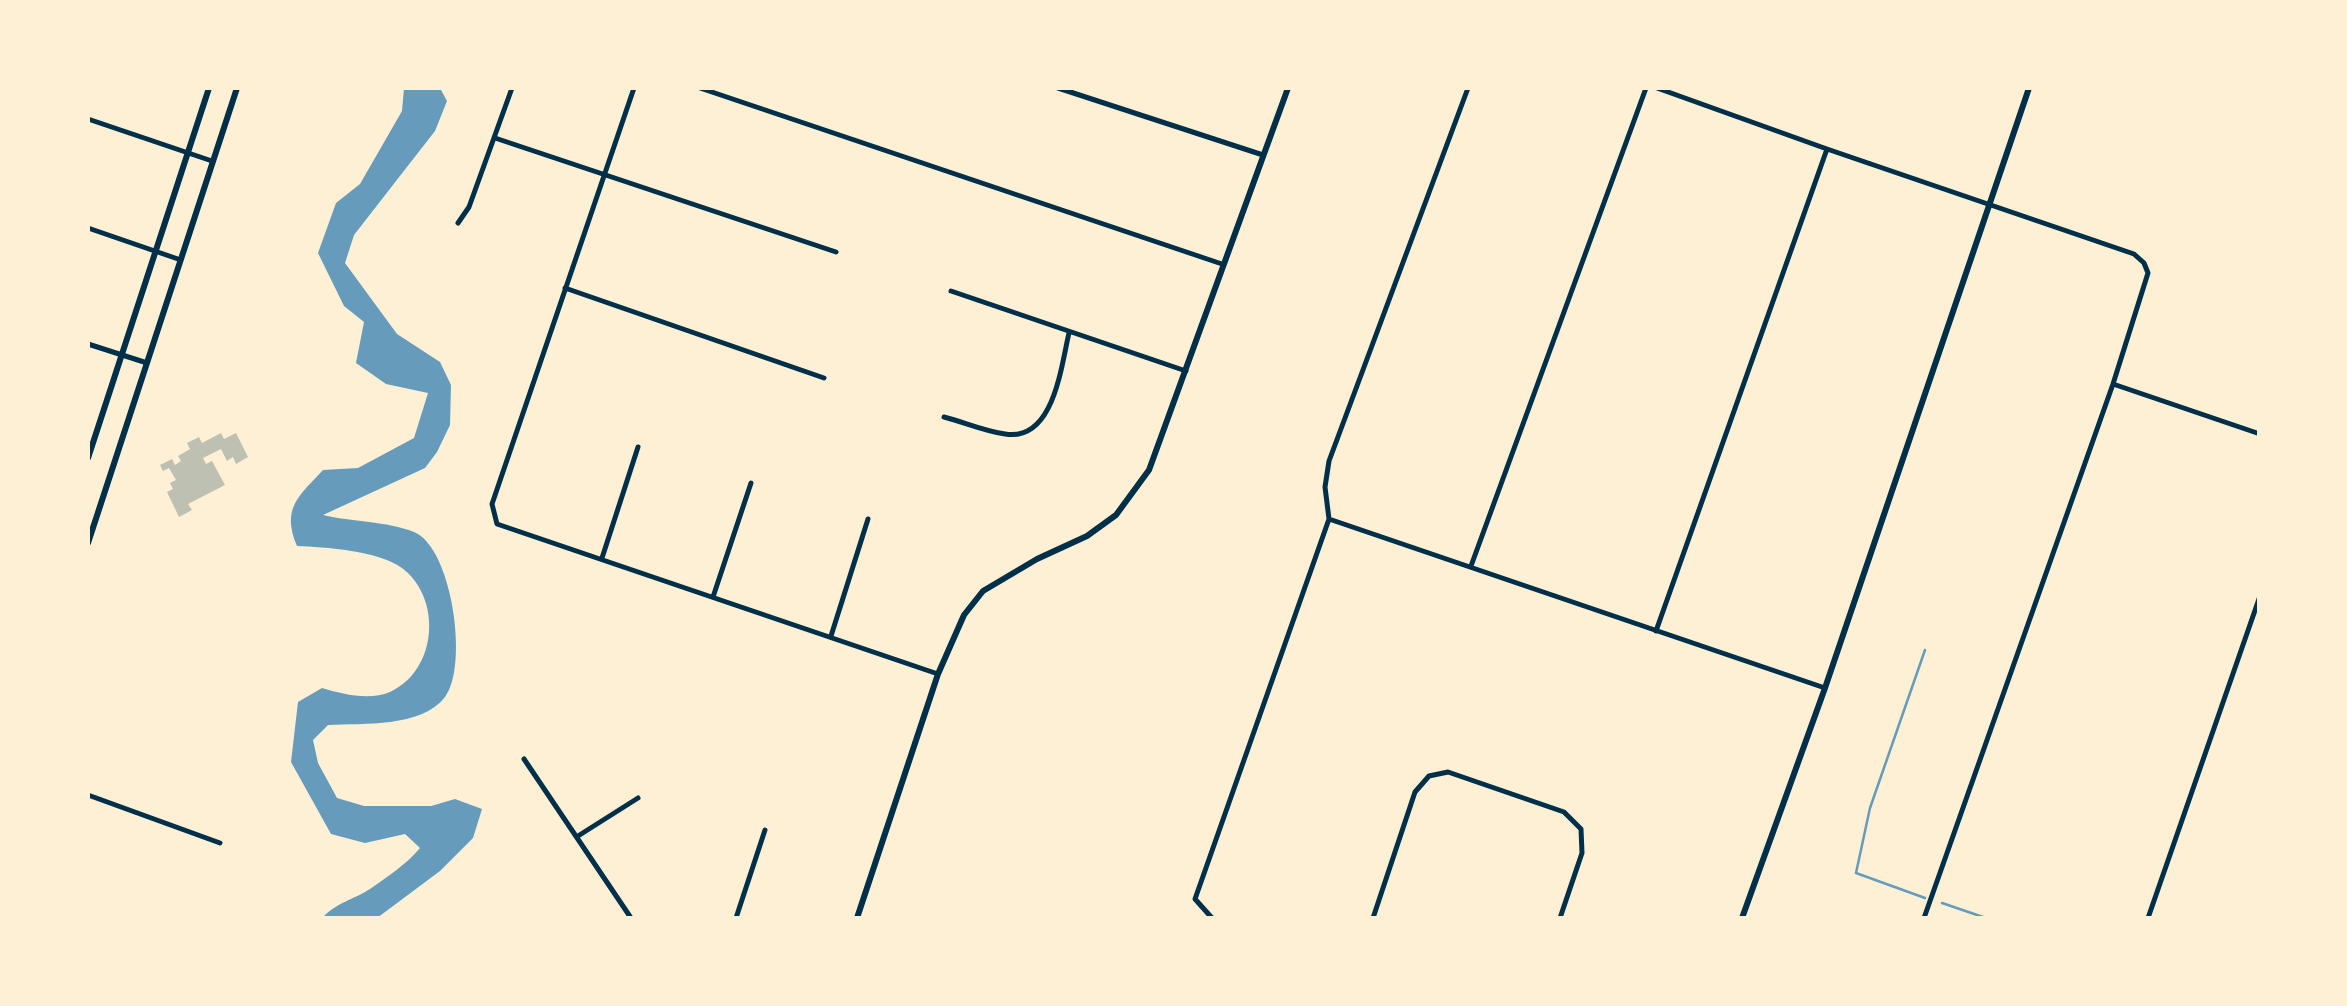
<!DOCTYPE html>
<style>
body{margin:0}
#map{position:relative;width:2347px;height:1006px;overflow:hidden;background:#fdf0d5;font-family:"DejaVu Sans",sans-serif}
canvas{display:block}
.frame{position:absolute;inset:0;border:90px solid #fdf0d5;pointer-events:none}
</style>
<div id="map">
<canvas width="2347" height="1006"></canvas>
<div class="frame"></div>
</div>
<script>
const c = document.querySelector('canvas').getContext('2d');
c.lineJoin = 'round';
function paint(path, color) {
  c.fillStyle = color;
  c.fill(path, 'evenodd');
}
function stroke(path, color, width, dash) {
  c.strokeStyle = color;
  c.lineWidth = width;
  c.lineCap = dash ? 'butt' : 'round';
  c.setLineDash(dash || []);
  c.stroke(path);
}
const water = new Path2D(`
 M 404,88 L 440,88 L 447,101 L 435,131 L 354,235 L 345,263 L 397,334 L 440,362 L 451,385 L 450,425 L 437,452 L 425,468 L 323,515 C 351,522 387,521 414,532 C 452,547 469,666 445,697 C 421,728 363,723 328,725 L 313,740 L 318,763 L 337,798 L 364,806 L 431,806 L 455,799 L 482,809 L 473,838 L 440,871 L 377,918 L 322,918 C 339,901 351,901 370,889 C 387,877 407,864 420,848 L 405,834 L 365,843 L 331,834 L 291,762 L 298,702 L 322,688 C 342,694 369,701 390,692 C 438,670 442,598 402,568 C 379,551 325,547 297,546 C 281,508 299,496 323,470 L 358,468 L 414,438 L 428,393 L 386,384 L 356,363 L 364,322 L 344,306 L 318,253 L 336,203 L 360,184 L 402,111 Z`);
const stream = new Path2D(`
 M 1925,898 L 1856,873 L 1870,808 L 1925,650
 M 1942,903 L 1986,918`);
const building = new Path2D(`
 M 221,433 L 224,439 L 236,433 L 248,457 L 236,464 L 233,457 L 227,461 L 221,449 L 203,458 L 206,464 L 212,461 L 225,485 L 188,504 L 192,510 L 179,517 L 167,492 L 173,489 L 170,483 L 176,480 L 169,468 L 163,471 L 160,465 L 172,459 L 175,465 L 181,461 L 178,456 L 190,449 L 187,443 L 199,437 L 202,443 Z`);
const minor = new Path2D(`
 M 634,88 L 492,504 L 497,524 L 938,674
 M 700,88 L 1222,264
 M 1058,88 L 1263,155
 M 1657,88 L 1827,149 L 2134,254 L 2144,263 L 2148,273 L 2113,384 L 1924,918
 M 88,119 L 212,161
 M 495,138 L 836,252
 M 458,223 L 469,207 L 512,88
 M 88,228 L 178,259
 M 565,288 L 824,378
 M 951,291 L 1186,371
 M 88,344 L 144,362
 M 2113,384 L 2260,434
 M 944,417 C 964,422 984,431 1005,434 C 1054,442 1061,366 1069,333
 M 1329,519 L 1825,688
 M 602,558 L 638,447
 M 1471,566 L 1646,88
 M 713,597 L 751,483
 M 1656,631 L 1827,149
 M 831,636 L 868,519
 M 524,759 L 631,918
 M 88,795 L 220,843
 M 578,836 L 638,798
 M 736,918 L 765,830
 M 1212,918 L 1195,899 L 1329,519 L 1325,487 L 1329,461 L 1468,88
 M 1373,918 L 1415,792 L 1429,776 L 1448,772 L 1564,812 L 1581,829 L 1582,853 L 1560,918
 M 2148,918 L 2260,596`);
const tertiary = new Path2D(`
 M 857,918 L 938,674 L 964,615 L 983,591 L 1037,559 L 1087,536 L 1116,515 L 1149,470 L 1288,88
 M 1742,918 L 1825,688 L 2029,88`);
const secondary = new Path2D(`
 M 88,458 L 209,88
 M 88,543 L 237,88`);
paint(water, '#669bbc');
stroke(stream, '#669bbc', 2.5);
paint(building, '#bec0b2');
stroke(minor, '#003049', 5);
stroke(tertiary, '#003049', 6);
stroke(secondary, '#003049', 6);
</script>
